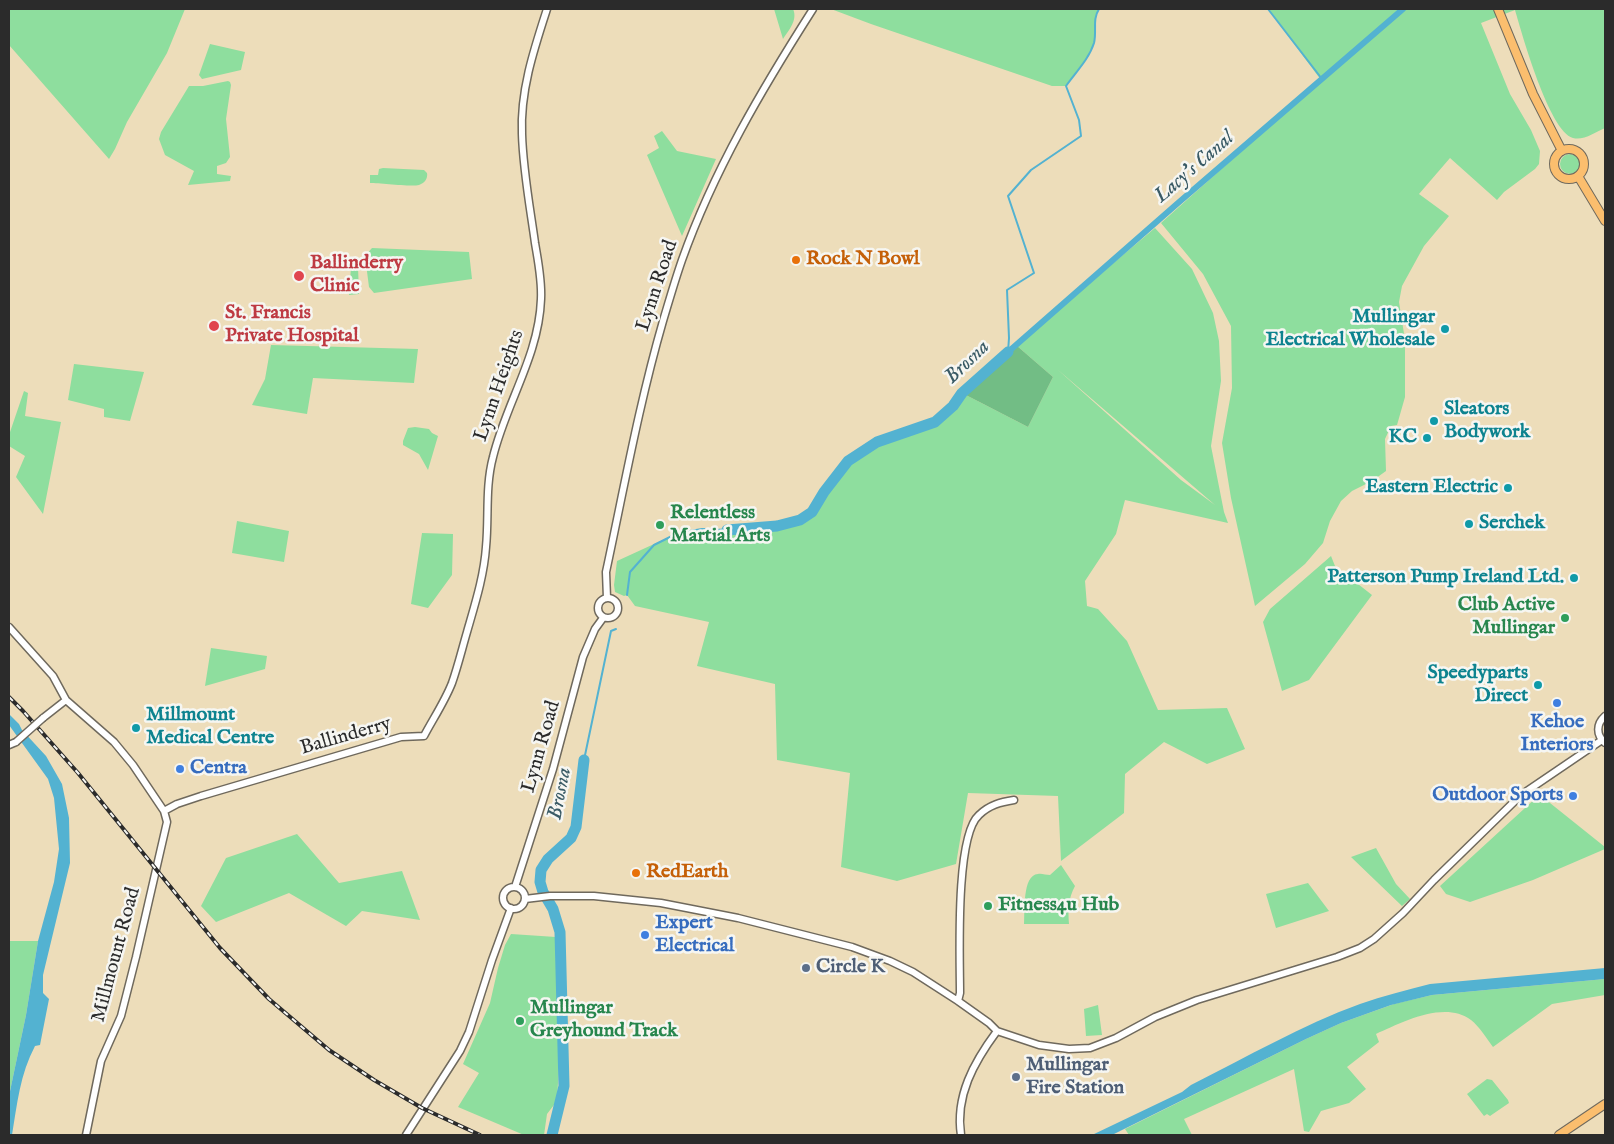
<!DOCTYPE html>
<style>
body{margin:0}
#map{position:relative;width:1614px;height:1144px;overflow:hidden;background:#edddba;font-family:"IM FELL English",serif}
canvas{display:block}
.frame{position:absolute;inset:0;border:10px solid #2b2b2b;pointer-events:none}
</style>
<div id="map">
<canvas width="1614" height="1144"></canvas>
<div class="frame"></div>
</div>
<script>
const c = document.querySelector('canvas').getContext('2d');
c.lineJoin = 'round';
function paint(path, color) {
  c.fillStyle = color;
  c.fill(path, 'evenodd');
}
function stroke(path, color, width, dash) {
  c.strokeStyle = color;
  c.lineWidth = width;
  c.lineCap = dash ? 'butt' : 'round';
  c.setLineDash(dash || []);
  c.stroke(path);
}
function drawText(font, color, halo, rows, align = 'center') {
  c.font = font + ' "IM FELL English",serif';
  c.lineWidth = 5;
  c.setLineDash([]);
  c.textBaseline = 'middle';
  c.strokeStyle = halo;
  c.fillStyle = color;
  for (const [text, x, y, turn = 0] of rows) {
    c.save();
    c.translate(x, y);
    c.rotate((+turn || 0) * Math.PI / 180);
    c.textAlign = isNaN(turn) ? turn : align;
    if (halo) c.strokeText(text, 0, 0);
    c.fillText(text, 0, 0);
    c.restore();
  }
}
const green = new Path2D(`
 M 9,9 L 185,9 L 167,53 L 127,122 L 115,149 L 109,159 L 9,45 Z
 M 774,9 L 793,9 C 798,20 789,30 783,39 Z
 M 831,9 L 1099,9 C 1092,20 1097,31 1094,43 C 1089,59 1076,72 1066,86 L 1052,86 L 871,24 Z
 M 1268,9 L 1605,9 L 1605,128 C 1596,132 1583,141 1573,138 C 1549,131 1522,34 1515,10 L 1481,23 L 1510,94 L 1531,130 L 1540,151 L 1539,164 L 1535,169 L 1504,192 L 1497,200 L 1450,158 L 1419,194 L 1449,216 L 1424,246 L 1402,286 L 1399,302 L 1405,340 L 1405,397 L 1397,425 L 1391,426 L 1385,439 L 1386,471 L 1372,481 L 1352,491 L 1341,501 L 1330,521 L 1323,543 L 1305,564 L 1255,606 L 1231,498 L 1222,443 L 1232,388 L 1231,326 L 1203,274 L 1161,223 L 1321,80 Z
 M 210,44 L 245,52 L 241,70 L 202,79 L 199,75 Z
 M 228,81 L 230,82 L 231,85 L 226,119 L 230,157 L 226,163 L 217,166 L 217,174 L 231,176 L 230,181 L 188,185 L 194,171 L 165,155 L 159,139 L 161,132 L 189,86 L 203,86 Z
 M 662,131 L 677,151 L 716,159 L 682,236 L 647,155 L 659,148 L 654,136 Z
 M1560 164a10 10 0 1 1 20 0a10 10 0 1 1-20 0Z
 M 383,168 L 424,170 L 427,173 C 428,178 425,183 419,185 C 411,187 380,183 370,183 L 370,175 L 378,175 L 379,169 Z
 M 1155,228 L 1192,269 L 1213,313 L 1219,341 L 1221,381 L 1211,446 L 1224,512 L 1228,523 L 1125,500 L 1116,534 L 1085,581 L 1087,606 L 1098,609 L 1127,641 L 1158,710 L 1227,708 L 1245,749 L 1207,764 L 1164,742 L 1125,774 L 1124,813 L 1061,861 L 1058,796 L 968,793 L 956,864 L 897,881 L 841,867 L 850,773 L 777,760 L 775,684 L 697,666 L 709,622 L 635,606 L 627,595 L 624,596 L 615,592 L 614,585 L 617,561 L 678,533 L 702,529 L 728,530 L 777,526 L 800,520 L 812,512 L 824,492 L 848,461 L 877,442 L 935,422 L 953,406 L 962,393 L 1028,427 L 1053,377 L 1016,345 ZM 1057,369 L 1215,505 L 1181,480 Z
 M 372,248 L 469,252 L 472,279 L 374,293 L 369,287 L 365,256 Z
 M 351,267 L 358,267 L 359,294 L 349,295 Z
 M 271,345 L 418,349 L 414,383 L 313,378 L 307,414 L 252,405 L 265,379 Z
 M 74,364 L 144,372 L 130,421 L 104,417 L 104,409 L 68,400 Z
 M 24,391 L 28,393 L 25,416 L 61,422 L 43,514 L 16,477 L 25,456 L 9,446 L 9,435 Z
 M 415,427 L 429,429 L 432,433 L 438,436 L 428,470 L 419,454 L 403,445 L 403,441 L 408,428 Z
 M 237,521 L 289,531 L 284,562 L 232,553 Z
 M 422,533 L 453,534 L 452,575 L 428,608 L 411,604 Z
 M 1331,556 L 1335,566 L 1372,595 L 1309,680 L 1282,691 L 1263,622 L 1270,609 Z
 M 211,648 L 267,656 L 265,669 L 205,686 Z
 M 1537,797 L 1545,799 L 1605,847 L 1605,849 L 1533,880 L 1470,902 L 1446,894 L 1440,886 Z
 M 297,834 L 339,883 L 402,871 L 420,920 L 362,911 L 346,926 L 289,893 L 216,922 L 201,906 L 226,858 Z
 M 1376,848 L 1396,884 L 1410,899 L 1402,906 L 1351,857 Z
 M 1061,865 L 1075,886 C 1068,899 1068,910 1069,924 L 1024,924 C 1025,912 1022,875 1038,874 C 1041,873 1046,875 1050,875 Z
 M 1308,883 L 1329,911 L 1276,928 L 1266,894 Z
 M 511,934 L 556,937 L 559,1064 L 557,1101 L 547,1114 L 544,1135 L 524,1135 L 458,1107 L 479,1073 L 463,1064 L 490,1003 L 498,968 L 505,945 Z
 M 9,941 L 38,941 L 26,1015 L 9,1096 Z
 M 1605,979 L 1605,995 L 1552,1004 L 1493,1047 C 1487,1039 1479,1026 1471,1020 C 1444,1000 1401,1023 1376,1034 L 1379,1042 L 1347,1067 L 1366,1089 L 1349,1103 L 1321,1111 L 1309,1132 L 1304,1131 L 1294,1069 L 1184,1119 L 1192,1135 L 1129,1135 L 1125,1129 L 1306,1039 L 1341,1023 L 1394,1004 L 1432,995 Z
 M 1098,1005 L 1102,1035 L 1086,1036 L 1084,1009 Z
 M 1487,1079 L 1492,1080 L 1508,1100 L 1509,1103 L 1490,1116 L 1487,1114 L 1484,1116 L 1467,1094 Z`);
const forest = new Path2D(`
 M 1016,345 L 1053,377 L 1028,427 L 962,393 Z`);
const water = new Path2D(`
 M 9,714 L 19,724 L 22,730 L 46,756 L 62,784 L 69,818 L 70,863 L 43,975 L 43,993 L 49,999 L 40,1045 L 35,1046 C 20,1074 17,1105 12,1135 L 9,1135 L 9,1096 L 26,1015 L 38,941 L 54,882 L 59,849 L 54,798 L 48,779 L 9,725 Z
 M 1605,968 L 1605,979 L 1432,995 L 1391,1005 L 1341,1023 L 1306,1039 L 1112,1135 L 1092,1135 L 1182,1092 L 1191,1085 C 1247,1057 1302,1025 1360,1004 C 1383,996 1407,990 1430,984 Z`);
const stream = new Path2D(`
 M 1268,9 L 1322,79
 M 1008,352 L 1009,338 L 1007,290 L 1034,273 L 1008,196 L 1031,170 L 1081,136 L 1079,120 L 1066,86 C 1076,72 1089,59 1094,43 C 1097,31 1092,20 1099,9
 M 627,595 L 630,572 L 654,545 L 678,533 L 702,529 L 727,530
 M 584,760 L 611,631 L 616,629`);
const canal = new Path2D(`
 M 1008,352 L 1178,203 L 1403,9`);
const river = new Path2D(`
 M 727,530 L 777,526 L 800,520 L 812,512 L 824,492 L 848,461 L 877,442 L 935,422 L 953,406 L 962,393 L 1008,352
 M 552,1135 L 564,1086 L 560,932 L 553,909 L 543,892 L 540,882 L 541,870 L 548,859 L 571,838 L 576,827 L 584,760`);
const minor = new Path2D(`
 M598 608a10 10 0 1 1 20 0a10 10 0 1 1-20 0Z
 M 607,598 L 606,572 C 624,488 639,404 663,321 C 669,301 675,280 682,260 C 714,170 762,89 813,9
 M 9,627 L 53,676 L 66,700 L 114,742 L 133,765 L 164,811 L 167,822 L 136,957 L 121,1016 L 101,1061 L 86,1135
 M 1605,716 C 1596,724 1596,735 1605,743
 M 43,718 L 66,700
 M 9,745 L 16,742
 M 164,811 L 177,804 L 201,796 L 401,737 L 424,736 C 433,719 445,701 452,683 C 458,666 462,649 467,632 C 475,604 484,576 486,547 C 489,517 485,487 493,457 C 506,403 539,356 541,299 C 542,280 538,261 535,243 C 530,207 523,170 522,134 C 520,91 534,49 547,9
 M 515,887 L 553,769 L 583,657 L 595,629 L 603,618
 M503 898a11 11 0 1 1 22 0a11 11 0 1 1-22 0Z
 M 525,899 L 550,896 L 594,896 L 661,903 L 738,918 L 852,947 L 890,961 L 913,972 L 958,1001 L 989,1023 L 997,1031 L 1039,1045 L 1069,1049 L 1090,1048 L 1116,1038 L 1155,1017 L 1197,1000 L 1337,957 L 1360,948 L 1374,939 L 1403,913 L 1434,880 L 1521,795 L 1602,740
 M 958,1001 L 960,993 C 960,958 955,836 979,815 C 989,805 1001,802 1014,800
 M 406,1135 L 460,1051 L 469,1032 L 492,960 L 511,908
 M 961,1135 C 955,1096 974,1062 997,1031`);
const major = new Path2D(`
 M 1498,9 L 1533,94 L 1562,151
 M1554 164a15 15 0 1 1 30 0a15 15 0 1 1-30 0Z
 M 1578,176 L 1605,221
 M 1559,1135 L 1605,1104`);
const rail = new Path2D(`
 M 9,697 L 23,711 L 78,773 L 220,948 L 269,999 L 329,1050 L 374,1080 L 422,1108 L 480,1135`);
const minorBridge = new Path2D(`
 M 16,742 L 43,718`);
const markers = [
 [796,260,5,"#e8710a"],
 [299,276,6,"#e0444e"],
 [214,326,6,"#e0444e"],
 [1445,329,5,"#0f9aa8"],
 [1434,421,5,"#0f9aa8"],
 [1427,438,5,"#0f9aa8"],
 [1508,488,5,"#0f9aa8"],
 [1469,524,5,"#0f9aa8"],
 [660,525,5,"#2e9e5b"],
 [1574,578,5,"#0f9aa8"],
 [1565,618,5,"#2e9e5b"],
 [1538,685,5,"#0f9aa8"],
 [1557,703,5,"#3f7fe0"],
 [136,728,5,"#0f9aa8"],
 [180,769,5,"#3f7fe0"],
 [1573,796,5,"#3f7fe0"],
 [636,873,5,"#e8710a"],
 [988,906,5,"#2e9e5b"],
 [645,935,5,"#3f7fe0"],
 [806,968,5,"#5c6f8a"],
 [520,1021,5,"#2e9e5b"],
 [1016,1077,5,"#5c6f8a"]
];
const foodNames = [
 ["Rock N Bowl",806,260],
 ["RedEarth",646,873]
];
const healthNames = [
 ["Ballinderry",310,264],
 ["Clinic",310,287],
 ["St. Francis",225,314],
 ["Private Hospital",225,337]
];
const streetNames = [
 ["Lynn Road",658,286,-72],
 ["Lynn Heights",500,386,-71],
 ["Ballinderry",346,737,-16],
 ["Lynn Road",542,747,-74],
 ["Millmount Road",117,955,-75]
];
const cultureNames = [
 ["Mullingar",1435,318],
 ["Electrical Wholesale",1435,341],
 ["Sleators",1444,410,"left"],
 ["Bodywork",1444,433,"left"],
 ["KC",1417,438],
 ["Eastern Electric",1498,488],
 ["Serchek",1479,524,"left"],
 ["Patterson Pump Ireland Ltd.",1564,578],
 ["Speedyparts",1528,674],
 ["Direct",1528,697],
 ["Millmount",146,716,"left"],
 ["Medical Centre",146,739,"left"]
];
const leisureNames = [
 ["Relentless",670,514],
 ["Martial Arts",670,537],
 ["Club Active",1555,606,"right"],
 ["Mullingar",1555,629,"right"],
 ["Fitness4u Hub",998,906],
 ["Mullingar",530,1009],
 ["Greyhound Track",530,1032]
];
const shopNames = [
 ["Kehoe",1557,723,"center"],
 ["Interiors",1557,746,"center"],
 ["Centra",190,769],
 ["Outdoor Sports",1563,796,"right"],
 ["Expert",655,924],
 ["Electrical",655,947]
];
const serviceNames = [
 ["Circle K",816,968],
 ["Mullingar",1026,1066],
 ["Fire Station",1026,1089]
];
const waterNames = [
 ["Lacy's Canal",1195,168,-41],
 ["Brosna",968,363,-44],
 ["Brosna",561,794,-79]
];
paint(green, '#8ede9e');
paint(forest, '#72bd85');
paint(water, '#53b2d1');
stroke(stream, '#53b2d1', 2);
stroke(canal, '#53b2d1', 6);
stroke(river, '#53b2d1', 11);
stroke(minor, '#6f695d', 9);
stroke(major, '#6f695d', 10);
stroke(minor, '#fff', 6);
stroke(major, '#fbbe6e', 8);
stroke(rail, '#2b2b2b', 4);
stroke(rail, '#f6f6f2', 2, [5.5]);
stroke(minorBridge, '#6f695d', 9, []);
stroke(minorBridge, '#fff', 6);
for (const [x, y, r, color] of markers) {
  const dot = new Path2D();
  dot.arc(x, y, r, 0, 2 * Math.PI);
  c.fillStyle = color;
  c.fill(dot);
  stroke(dot, '#f6f6f2', 2);
}
drawText('bold 20px', '#c56008', '#f6f6f2', foodNames, 'left');
drawText('bold 20px', '#be3a42', '#f6f6f2', healthNames, 'left');
drawText('20px', '#2b2b2b', '#f6f6f2', streetNames);
drawText('bold 20px', '#0d838f', '#f6f6f2', cultureNames, 'right');
drawText('bold 20px', '#27864d', '#f6f6f2', leisureNames, 'left');
drawText('bold 20px', '#366cbe', '#f6f6f2', shopNames, 'left');
drawText('bold 20px', '#4e5e75', '#f6f6f2', serviceNames, 'left');
drawText('italic 21px', '#395a65', '#f6f6f2', waterNames);
</script>
